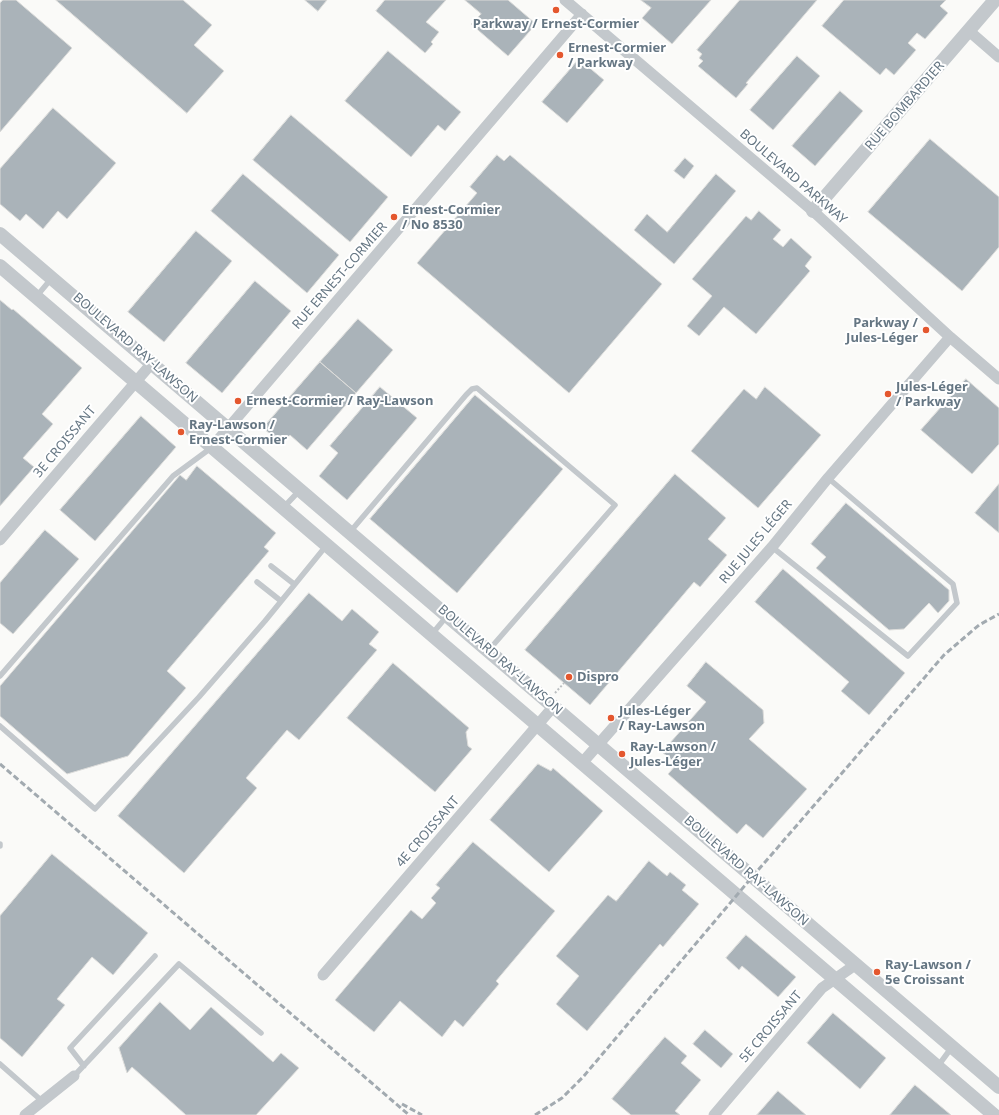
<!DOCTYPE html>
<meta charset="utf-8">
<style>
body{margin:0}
canvas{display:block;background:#fafaf8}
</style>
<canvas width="999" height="1115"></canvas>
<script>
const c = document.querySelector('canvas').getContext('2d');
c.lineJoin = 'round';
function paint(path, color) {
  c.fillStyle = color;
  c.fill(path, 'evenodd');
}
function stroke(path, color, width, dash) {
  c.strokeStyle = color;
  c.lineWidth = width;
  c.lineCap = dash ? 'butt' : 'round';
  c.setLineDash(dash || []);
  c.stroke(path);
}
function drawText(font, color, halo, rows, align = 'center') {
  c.font = font + ' "Noto Sans",sans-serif';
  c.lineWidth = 4;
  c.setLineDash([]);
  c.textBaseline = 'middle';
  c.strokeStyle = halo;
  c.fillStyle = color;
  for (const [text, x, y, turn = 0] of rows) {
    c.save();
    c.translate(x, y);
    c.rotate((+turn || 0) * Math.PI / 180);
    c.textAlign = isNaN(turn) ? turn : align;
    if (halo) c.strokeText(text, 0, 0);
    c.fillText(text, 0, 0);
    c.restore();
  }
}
const building = new Path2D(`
 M 3,0 L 16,0 L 72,48 L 0,132 L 0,3 Z
 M 56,0 L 183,0 L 212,25 L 194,45 L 224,71 L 187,113 Z
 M 305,0 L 327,0 L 318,11 Z
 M 385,0 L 446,0 L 426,22 L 439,32 L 431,42 L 433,44 L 425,53 L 376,11 Z
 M 465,0 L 508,0 L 536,24 L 508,56 L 471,24 L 481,14 Z
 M 641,0 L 711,0 L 672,44 L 642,18 L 651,8 Z
 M 740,0 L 817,0 L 746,83 L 748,84 L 736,98 L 698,66 L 703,61 L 699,58 L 702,54 L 697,50 Z
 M 844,0 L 946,0 L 940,6 L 948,13 L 925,39 L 917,33 L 908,43 L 916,50 L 894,75 L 886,68 L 880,75 L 822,26 Z
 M 388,51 L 461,112 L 445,131 L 438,125 L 411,157 L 345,101 Z
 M 797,56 L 820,76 L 773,130 L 750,110 Z
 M 579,59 L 604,80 L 567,123 L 542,102 Z
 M 840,91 L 863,111 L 815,166 L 792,146 Z
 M 53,108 L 116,163 L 67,219 L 58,211 L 43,229 L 26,214 L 20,221 L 0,204 L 0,169 Z
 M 291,115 L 388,197 L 350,242 L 253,160 Z
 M 930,139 L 999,197 L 999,247 L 962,291 L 868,212 Z
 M 497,155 L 504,161 L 510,155 L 662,284 L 569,393 L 417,263 L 477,193 L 470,187 Z
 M 685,158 L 694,166 L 684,179 L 674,171 Z
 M 243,174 L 339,255 L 307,293 L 211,211 Z
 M 716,174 L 736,191 L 674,264 L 634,230 L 647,214 L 667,232 Z
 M 759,211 L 781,230 L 773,239 L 783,247 L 791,238 L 812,257 L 805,266 L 810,271 L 756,334 L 724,307 L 699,336 L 687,326 L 712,296 L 692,279 L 746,216 L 751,220 Z
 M 196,231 L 232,261 L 164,342 L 128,312 Z
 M 255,281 L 291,311 L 222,393 L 186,363 Z
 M 0,300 L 12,310 L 13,309 L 82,368 L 42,414 L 53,424 L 23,458 L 34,467 L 0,506 Z
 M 358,319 L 393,350 L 356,393 L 320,362 Z
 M 320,362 L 356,393 L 307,450 L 290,435 L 282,444 L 263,428 Z
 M 966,379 L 999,408 L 999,444 L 972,474 L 921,430 Z
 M 380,387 L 417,418 L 347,500 L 319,476 L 338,453 L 330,446 Z
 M 765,387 L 821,435 L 758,508 L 691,451 L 744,389 L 756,399 Z
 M 475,395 L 563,469 L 457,593 L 370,519 Z
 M 141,416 L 176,447 L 95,541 L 60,510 Z
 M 197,466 L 276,533 L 264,547 L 269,551 L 167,671 L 186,688 L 128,756 L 67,774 L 0,716 L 0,686 L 180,475 L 186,480 Z
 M 675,474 L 726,518 L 708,539 L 727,555 L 700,587 L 694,582 L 590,705 L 525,650 Z
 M 999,484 L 999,533 L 975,513 Z
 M 846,503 L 949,590 L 949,601 L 938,613 L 929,603 L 904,629 L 889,630 L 816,568 L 826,557 L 811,544 Z
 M 45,530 L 79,559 L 13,634 L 0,623 L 0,583 Z
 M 783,569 L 905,673 L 869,715 L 841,691 L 849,682 L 755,602 Z
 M 309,593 L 342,621 L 352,609 L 379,632 L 369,644 L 377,650 L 299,740 L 287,730 L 246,778 L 257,788 L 184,873 L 118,816 Z
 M 706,662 L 763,710 L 764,723 L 749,739 L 807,789 L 763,838 L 746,824 L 737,834 L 668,774 L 677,764 L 662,752 L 706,702 L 687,686 Z
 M 393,663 L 469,728 L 466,732 L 468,746 L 472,749 L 435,792 L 347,718 Z
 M 538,764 L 551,771 L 553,768 L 603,811 L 549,872 L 490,820 Z
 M 473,842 L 555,911 L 496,981 L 499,984 L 463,1027 L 455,1020 L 442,1037 L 400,1001 L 374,1032 L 335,1000 L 411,910 L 422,919 L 436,903 L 431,898 L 440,888 L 436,885 Z
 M 52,854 L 148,933 L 113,975 L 92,957 L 57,999 L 65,1005 L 22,1057 L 0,1038 L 0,916 Z
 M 649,861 L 667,876 L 670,872 L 686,885 L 682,890 L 699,904 L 663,947 L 660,944 L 587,1031 L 556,1004 L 579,976 L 556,956 L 608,895 L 616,901 Z
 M 746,935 L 796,977 L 778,997 L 742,966 L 739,970 L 726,958 Z
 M 160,1002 L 190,1030 L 211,1007 L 273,1062 L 281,1053 L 299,1068 L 256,1115 L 186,1115 L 132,1067 L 127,1073 L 119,1048 Z
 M 833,1013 L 886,1058 L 860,1089 L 807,1043 Z
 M 705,1030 L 733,1054 L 721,1068 L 693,1044 Z
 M 665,1037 L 687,1056 L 681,1063 L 701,1080 L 675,1111 L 680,1115 L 631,1115 L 612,1099 Z
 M 915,1085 L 951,1115 L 890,1115 Z
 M 778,1091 L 806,1115 L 757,1115 Z`);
const path = new Path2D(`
 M 555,693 L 564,683`);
const service = new Path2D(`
 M 36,297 L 51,279
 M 283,508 L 300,490
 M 350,532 L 466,395 L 472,389 L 477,388 L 615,505 L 488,651
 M 772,547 L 908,656 L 957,603 L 953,584 L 828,478
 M 271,566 L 294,584
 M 257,582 L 281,601
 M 432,634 L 447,616
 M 0,676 L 173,476 L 211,448
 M 0,726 L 95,809 L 199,697 L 265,621 L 326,546
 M 0,844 L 0,846
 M 0,1064 L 42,1101
 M 84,1066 L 70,1048 L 155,956
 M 938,1066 L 952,1047
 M 74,1076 L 179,964 L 261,1033`);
const minor = new Path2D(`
 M 565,0 L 813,211 L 950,337 L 999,379
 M 969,31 L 999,57
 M 212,447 L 582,14
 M 0,540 L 152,363
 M 582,763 L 772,547 L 828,478 L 950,337
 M 323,975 L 553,707
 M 25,1115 L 74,1076
 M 714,1115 L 822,988 L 855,965`);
const tertiary = new Path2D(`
 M 813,211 L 995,0
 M 0,234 L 999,1087
 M 0,266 L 994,1115`);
const rail = new Path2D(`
 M 0,764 L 409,1115
 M 402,1104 L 422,1115
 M 535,1115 L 562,1098 L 583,1077 L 753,876 L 944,655 L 979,625 L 999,614`);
const markers = [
 [556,10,4,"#e4572e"],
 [560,55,4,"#e4572e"],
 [394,217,4,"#e4572e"],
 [926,330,4,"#e4572e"],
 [888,394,4,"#e4572e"],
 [238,401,4,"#e4572e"],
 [181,432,4,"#e4572e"],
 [569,677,4,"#e4572e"],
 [611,718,4,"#e4572e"],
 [622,754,4,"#e4572e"],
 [877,972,4,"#e4572e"]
];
const poiNames = [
 ["Parkway / Ernest-Cormier",556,24,"center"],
 ["Ernest-Cormier",568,48],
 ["/ Parkway",568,63],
 ["Ernest-Cormier",402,210],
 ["/ No 8530",402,225],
 ["Parkway /",918,323,"right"],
 ["Jules-Léger",918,338,"right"],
 ["Jules-Léger",896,387],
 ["/ Parkway",896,402],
 ["Ernest-Cormier / Ray-Lawson",246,401],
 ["Ray-Lawson /",189,425],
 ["Ernest-Cormier",189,440],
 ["Dispro",577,677],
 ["Jules-Léger",619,711],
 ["/ Ray-Lawson",619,726],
 ["Ray-Lawson /",630,747],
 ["Jules-Léger",630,762],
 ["Ray-Lawson /",885,965],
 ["5e Croissant",885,980]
];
const streetNames = [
 ["RUE BOMBARDIER",905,106,-49],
 ["BOULEVARD PARKWAY",793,177,41],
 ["RUE ERNEST-CORMIER",340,276,-49],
 ["BOULEVARD RAY-LAWSON",135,348,41],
 ["3E CROISSANT",65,442,-50],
 ["RUE JULES LÉGER",756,542,-50],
 ["BOULEVARD RAY-LAWSON",500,660,41],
 ["4E CROISSANT",428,832,-49],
 ["BOULEVARD RAY-LAWSON",746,871,41],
 ["5E CROISSANT",771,1027,-50]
];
paint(building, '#aab3b9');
stroke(building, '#dcdcda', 1);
stroke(path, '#bbbfc2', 2, [2, 2]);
stroke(service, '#c3c8cc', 5.5);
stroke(minor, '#c3c8cc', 11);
stroke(tertiary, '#c3c8cc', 14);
stroke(rail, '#a2aab0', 3, [6, 3]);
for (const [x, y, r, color] of markers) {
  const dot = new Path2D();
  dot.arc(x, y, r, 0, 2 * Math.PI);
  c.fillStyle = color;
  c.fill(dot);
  stroke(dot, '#fff', 1.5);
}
drawText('bold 13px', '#657683', '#fff', poiNames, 'left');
drawText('13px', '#657683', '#fff', streetNames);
</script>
